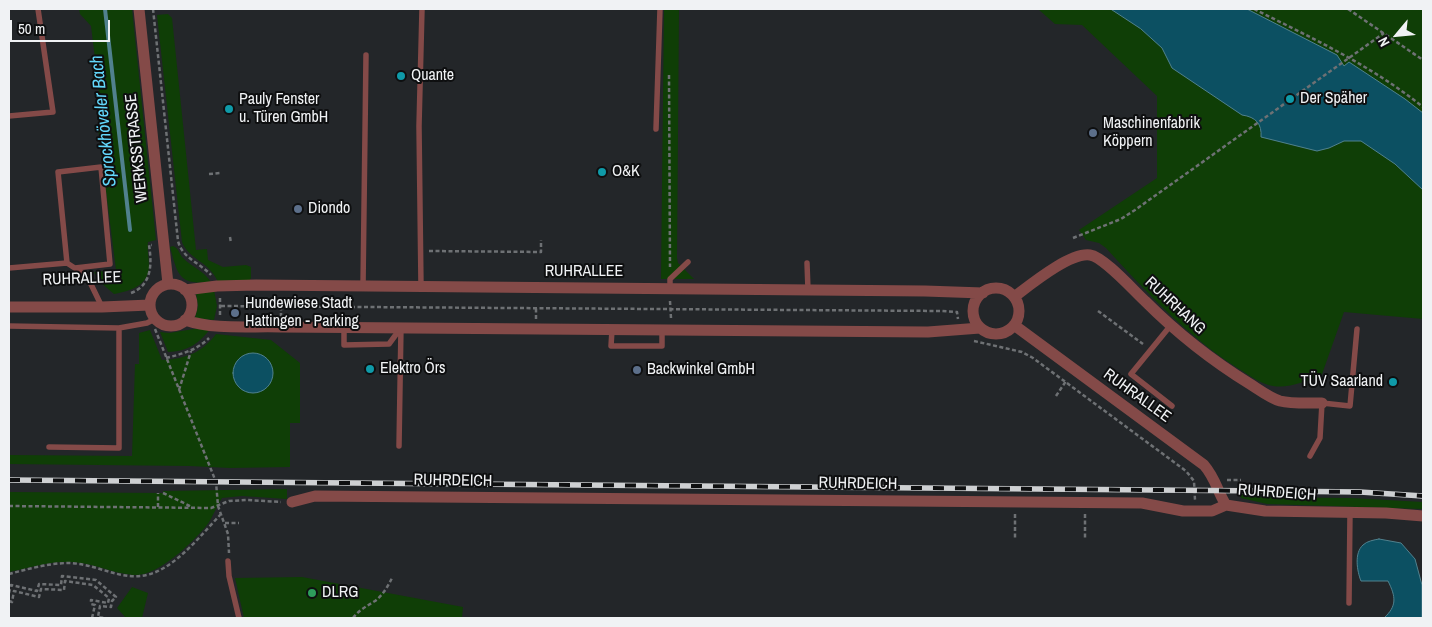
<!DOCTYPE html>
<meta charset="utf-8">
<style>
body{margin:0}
#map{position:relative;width:1432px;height:627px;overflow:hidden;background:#232629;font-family:"Archivo Narrow",sans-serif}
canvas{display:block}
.frame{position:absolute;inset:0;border:10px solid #f0f2f4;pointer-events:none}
.north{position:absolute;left:1372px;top:10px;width:50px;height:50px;-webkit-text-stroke:4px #0e0f10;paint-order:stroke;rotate:242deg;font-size:14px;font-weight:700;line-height:20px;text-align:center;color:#f0f2f4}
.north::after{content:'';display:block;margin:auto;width:18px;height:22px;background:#f0f2f4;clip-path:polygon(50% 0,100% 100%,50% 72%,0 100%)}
.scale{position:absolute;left:10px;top:20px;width:100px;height:22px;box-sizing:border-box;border:2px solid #f0f2f4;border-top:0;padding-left:6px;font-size:15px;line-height:18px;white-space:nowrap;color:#f0f2f4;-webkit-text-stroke:4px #0e0f10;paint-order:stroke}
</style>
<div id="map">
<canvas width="1432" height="627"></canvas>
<div class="frame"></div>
<div class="north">N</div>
<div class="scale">50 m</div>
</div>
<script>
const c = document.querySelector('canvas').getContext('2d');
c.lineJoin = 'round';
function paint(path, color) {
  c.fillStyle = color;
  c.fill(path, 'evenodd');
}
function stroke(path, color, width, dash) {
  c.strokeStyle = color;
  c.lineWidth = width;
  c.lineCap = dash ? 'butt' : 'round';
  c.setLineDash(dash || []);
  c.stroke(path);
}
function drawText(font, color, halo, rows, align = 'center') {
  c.font = font + ' "Archivo Narrow",sans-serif';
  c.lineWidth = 4;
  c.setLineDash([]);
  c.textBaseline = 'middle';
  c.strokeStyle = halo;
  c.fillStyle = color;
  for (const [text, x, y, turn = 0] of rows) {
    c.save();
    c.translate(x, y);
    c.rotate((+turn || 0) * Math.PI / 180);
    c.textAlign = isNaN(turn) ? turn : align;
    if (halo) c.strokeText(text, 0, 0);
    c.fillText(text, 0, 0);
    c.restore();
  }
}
const green = new Path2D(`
 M 79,9 L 132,9 L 156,240 L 148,242 C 147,250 149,258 149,267 C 148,286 130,291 114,294 L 100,282 L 94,272 L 116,270 L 98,128 L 102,115 L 91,26 L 80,14 Z
 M 664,9 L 679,9 L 677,258 L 678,263 L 694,279 L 661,279 Z
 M 1038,9 L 1423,9 L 1423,319 L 1344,312 L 1321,377 C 1306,380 1289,389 1273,386 C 1260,384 1249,375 1239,369 C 1188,337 1146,292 1106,248 L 1099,243 L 1086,240 L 1079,230 L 1157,178 L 1157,96 L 1082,25 L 1055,24 Z
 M 168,14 L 172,18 L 196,250 L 207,249 L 208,260 L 223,267 L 246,265 L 251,267 L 251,278 L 249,281 L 218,282 C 209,261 189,260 182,242 L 157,15 Z
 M 173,246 C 179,248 179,254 183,258 C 193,268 203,270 211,282 C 179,285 178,276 170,247 Z
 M 214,290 L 217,306 L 214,320 L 195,318 L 198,306 L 196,293 Z
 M 200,328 L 211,328 C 200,343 187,352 168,352 L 160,332 L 169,333 Z
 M 150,330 L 162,360 C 185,359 202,353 216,334 L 271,340 L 300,363 L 300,423 L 290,423 L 290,467 L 230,468 L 190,466 L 9,464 L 9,455 L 132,456 L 135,364 L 139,364 L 139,333 Z
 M 287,489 L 287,499 L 242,496 L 222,498 C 216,507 213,517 207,525 C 192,543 158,577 133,575 C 111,573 91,562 69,562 C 49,561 29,568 9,572 L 9,492 L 163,493 L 163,491 Z
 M 1239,493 L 1249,497 L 1350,498 L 1423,502 L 1423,509 L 1267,504 L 1241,498 Z
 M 302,577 L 463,607 L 462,618 L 244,618 L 235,578 Z
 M 132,587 L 148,593 L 142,618 L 126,618 L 117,608 Z`);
const water = new Path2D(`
 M 1111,9 L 1247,9 L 1337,55 L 1344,66 L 1349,62 L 1405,99 L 1423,113 L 1423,190 L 1395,164 L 1361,141 L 1344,141 L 1329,148 L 1317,151 L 1261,137 C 1262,124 1256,117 1242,115 L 1172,68 L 1162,48 L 1141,29 Z
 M233 373a20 20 0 1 1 40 0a20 20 0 1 1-40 0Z
 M 1379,539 L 1401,543 L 1415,559 L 1422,585 L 1422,618 L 1384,618 C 1397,606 1396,597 1388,581 L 1361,581 C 1357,571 1354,553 1363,545 C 1367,541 1374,540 1379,539 Z`);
const stream = new Path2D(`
 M 105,9 L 130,230`);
const path = new Path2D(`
 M 153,9 L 178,241 C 182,258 200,263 211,275
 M 1254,9 C 1312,38 1372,66 1423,107
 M 1348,9 L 1423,60
 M 669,75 L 670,267
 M 209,174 L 220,173
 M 230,237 L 231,243
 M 1073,238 L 1121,219 L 1135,210 L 1384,33
 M 429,251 L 541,252 L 541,240
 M 131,293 C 152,285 152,264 149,245 L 152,245
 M 670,301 L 671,318
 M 221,306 L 941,311 L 957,312 L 958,319
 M 1098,311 L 1143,344
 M 220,315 L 220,298
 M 281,317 L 281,306
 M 536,319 L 536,308
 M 155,329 L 216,482 L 218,506 L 228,534 L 229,553
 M 974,341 L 1022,352 L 1033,358 L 1186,471 L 1194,481 L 1195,500
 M 166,358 C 182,354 197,350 209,338
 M 179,390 L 191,351
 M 1056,396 L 1066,381
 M 1227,480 L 1241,480
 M 163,493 L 192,507
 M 9,506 L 211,508 L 229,501 L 247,500 L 281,502
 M 158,507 L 158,493
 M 1015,514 L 1015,538
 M 1085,514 L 1085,538
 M 225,523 L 239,523
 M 9,574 C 28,569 49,563 69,563 C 103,564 128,588 162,569 C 184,557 204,532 221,514
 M 9,593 L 11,585 L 37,591 L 39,584 L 61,585 L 62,576 L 96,580 L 116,597 L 112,601 L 111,607 L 100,606 L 98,617 L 106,618
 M 9,601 L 12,602 L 14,591 L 39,597 L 41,589 L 64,590 L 65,581 L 93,585 L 109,598 L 108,603 L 91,600 L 91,604 L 95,605 L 92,618
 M 353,618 C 359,610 367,606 375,601 C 383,595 388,586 392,578`);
const service = new Path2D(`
 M 9,116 L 53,112 L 38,9
 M 656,129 L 660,9
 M 67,263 L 58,172 L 101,167 L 110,264 L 75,268
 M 807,263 L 808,290
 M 9,268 L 67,263 L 87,276 L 102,307
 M 363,286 L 366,55
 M 421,286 L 419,126 L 422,9
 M 670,289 L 670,279 L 688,262
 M 1171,325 L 1131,374 L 1172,406
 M 9,326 L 119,328 L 119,448 L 49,447
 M 344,327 L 344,345 L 389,344 L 400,329
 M 119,328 L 147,323 L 155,319
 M 612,330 L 611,346 L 662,346 L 662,329
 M 399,446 L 401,327
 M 1310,456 L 1320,438 L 1322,403 L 1350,406 L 1357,329
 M 228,561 L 229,576 L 239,618
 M 1349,603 L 1350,513`);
const minor = new Path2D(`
 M 139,9 L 168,284
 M150 305a21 21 0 1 1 42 0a21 21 0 1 1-42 0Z
 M973 311a23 23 0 1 1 46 0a23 23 0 1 1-46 0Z
 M 185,290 L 217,286 L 256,285 L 925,291 L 983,293
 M 1014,297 C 1030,285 1070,252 1090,255 C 1104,257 1134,291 1145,301 C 1177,333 1211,360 1250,384 C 1258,389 1270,398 1280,401 C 1292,404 1309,403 1322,403
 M 9,307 L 102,307 L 150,305
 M 185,320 C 214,330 250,326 281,327 L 928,332 L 980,328
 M 1014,325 L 1204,465 C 1216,479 1217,491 1226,505
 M 292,502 L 315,496 L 1142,503 L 1183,511 L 1212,511 L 1226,505 L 1265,511 L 1386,513 L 1423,516`);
const rail = new Path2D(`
 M 9,480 L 1268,491 L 1360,492 L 1423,496`);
const markers = [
 [401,76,5,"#0f9aa8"],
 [1290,99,5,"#0f9aa8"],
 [229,109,5,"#0f9aa8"],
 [1093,133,5,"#5c6f8a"],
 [602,172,5,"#0f9aa8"],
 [298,209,5,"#5c6f8a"],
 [235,313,5,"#5c6f8a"],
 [370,369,5,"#0f9aa8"],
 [637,370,5,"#5c6f8a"],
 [1393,382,5,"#0f9aa8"],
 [312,593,5,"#2e9e5b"]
];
const poiNames = [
 ["Quante",411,76],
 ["Der Späher",1300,99],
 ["Pauly Fenster",239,100],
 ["u. Türen GmbH",239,118],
 ["Maschinenfabrik",1103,124],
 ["Köppern",1103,142],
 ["O&K",612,172],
 ["Diondo",308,209],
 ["Hundewiese Stadt",245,304],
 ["Hattingen - Parking",245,322],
 ["Elektro Örs",380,369],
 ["Backwinkel GmbH",647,370],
 ["TÜV Saarland",1383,382,"right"],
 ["DLRG",322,593]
];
const streetNames = [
 ["WERKSSTRASSE",137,148,-96],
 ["RUHRALLEE",584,272],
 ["RUHRALLEE",82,279,-2],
 ["RUHRHANG",1175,306,43],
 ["RUHRALLEE",1137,396,36],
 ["RUHRDEICH",453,481,1],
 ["RUHRDEICH",858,484,1],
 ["RUHRDEICH",1277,493,4]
];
const waterNames = [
 ["Sprockhöveler Bach",104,121,-96]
];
paint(green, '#0f3e06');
paint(water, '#0c5062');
stroke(water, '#50818e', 1);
stroke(stream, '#50818e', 4);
stroke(path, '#6e7174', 2.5, [4, 2.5]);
stroke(service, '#844a48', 5.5);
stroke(minor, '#844a48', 11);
stroke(rail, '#ced0d2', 5.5);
stroke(rail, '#0e0f10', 4, [11]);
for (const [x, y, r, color] of markers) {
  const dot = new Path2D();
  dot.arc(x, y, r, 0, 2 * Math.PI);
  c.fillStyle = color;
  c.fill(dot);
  stroke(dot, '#0e0f10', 2);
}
drawText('16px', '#f0f2f4', '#0e0f10', poiNames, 'left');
drawText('16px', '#f0f2f4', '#0e0f10', streetNames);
drawText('italic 18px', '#62d7fb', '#0e0f10', waterNames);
</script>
